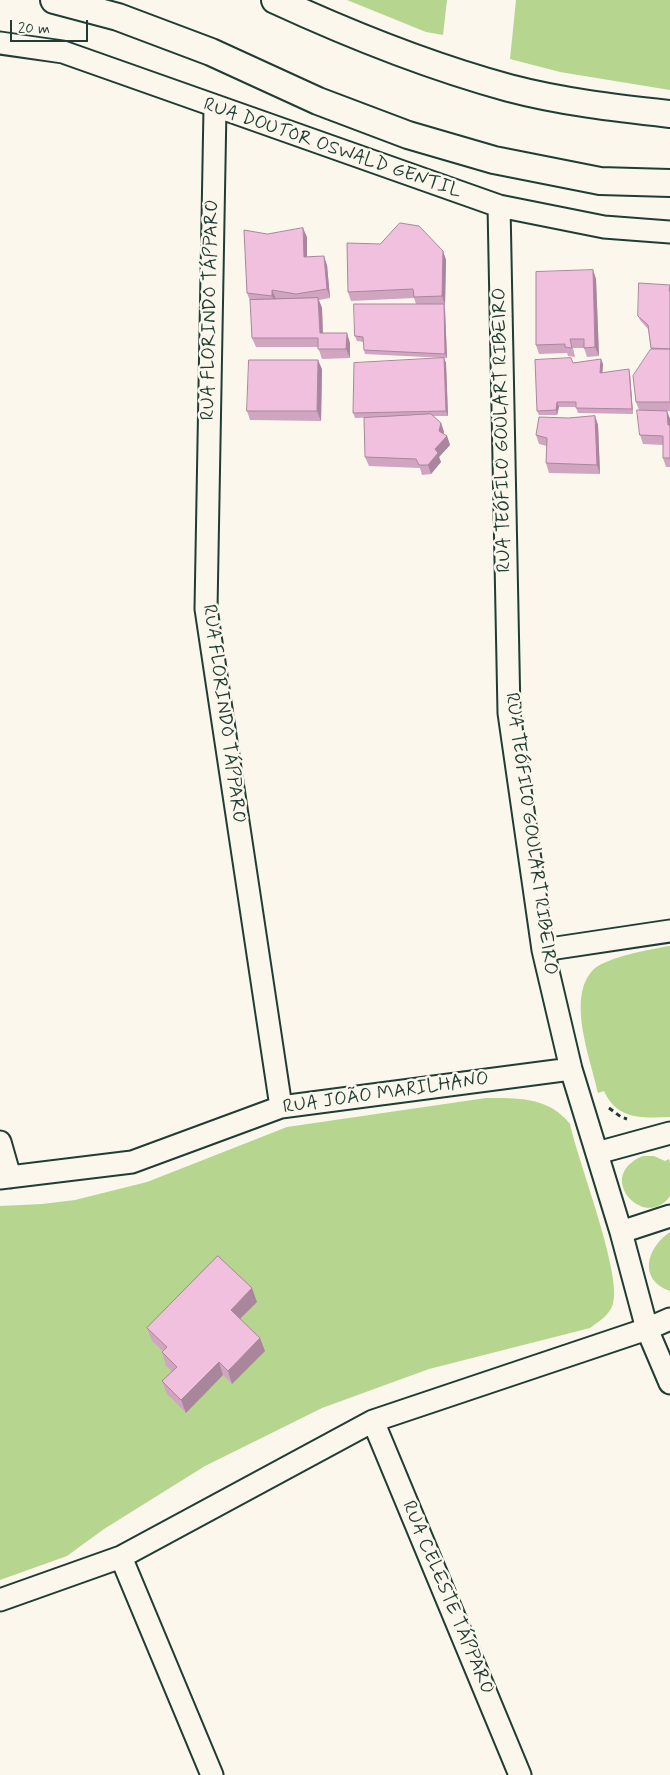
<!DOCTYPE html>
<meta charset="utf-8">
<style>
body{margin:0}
#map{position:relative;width:670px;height:1775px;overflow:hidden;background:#fbf7ec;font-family:Mynerve,sans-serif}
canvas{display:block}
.scale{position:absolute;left:10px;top:20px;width:78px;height:22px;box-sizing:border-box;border:2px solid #1f3d34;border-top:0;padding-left:6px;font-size:15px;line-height:18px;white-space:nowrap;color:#1f3d34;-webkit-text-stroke:4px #fbf7ec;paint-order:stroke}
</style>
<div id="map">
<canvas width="670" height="1775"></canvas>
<div class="scale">20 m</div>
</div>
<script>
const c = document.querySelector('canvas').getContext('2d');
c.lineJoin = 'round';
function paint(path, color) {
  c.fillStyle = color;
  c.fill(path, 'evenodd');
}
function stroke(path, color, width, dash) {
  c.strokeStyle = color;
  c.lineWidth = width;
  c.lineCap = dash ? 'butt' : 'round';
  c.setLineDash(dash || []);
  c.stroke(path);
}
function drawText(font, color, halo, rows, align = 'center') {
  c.font = font + ' Mynerve,sans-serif';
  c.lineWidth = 5;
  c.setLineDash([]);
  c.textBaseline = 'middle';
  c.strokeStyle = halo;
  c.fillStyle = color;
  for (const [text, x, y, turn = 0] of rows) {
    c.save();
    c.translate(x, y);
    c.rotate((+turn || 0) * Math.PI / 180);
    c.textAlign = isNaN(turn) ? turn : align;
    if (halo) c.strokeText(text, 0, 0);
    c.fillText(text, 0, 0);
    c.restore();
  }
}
const green = new Path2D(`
 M 347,0 L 447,0 L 443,35 L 426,32 Z
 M 516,0 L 670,0 L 670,90 L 560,72 L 510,59 Z
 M 670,946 L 670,1117 C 642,1118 617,1120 604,1091 L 598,1093 C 591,1060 566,998 593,970 C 606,957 652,949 670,946 Z
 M 486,1098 C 518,1098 549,1097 570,1124 C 578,1162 622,1273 613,1304 C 609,1316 599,1321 590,1328 L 429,1369 L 322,1408 L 205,1466 L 104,1529 L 67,1556 L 0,1580 L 0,1206 L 42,1204 L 75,1200 L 147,1182 L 287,1127 Z
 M 643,1156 L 654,1156 L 665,1161 L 669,1159 L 670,1163 L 670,1196 C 645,1232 593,1176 643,1156 Z
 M 670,1232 L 670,1291 C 638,1280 646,1248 670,1232 Z`);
const path = new Path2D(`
 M 609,1108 L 621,1117 L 627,1119`);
const minor = new Path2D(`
 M 0,43 L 63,52 L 499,206 L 604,227 L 670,232
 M 215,108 L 206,609 L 281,1107
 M 499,206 L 509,713 L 543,950 L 571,1069 L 621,1232 L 647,1329 L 670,1383
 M 543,950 L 670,931
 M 0,1142 L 10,1177
 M 597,1153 L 670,1133
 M 0,1178 L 132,1162 L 281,1107 L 571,1069
 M 621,1232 L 670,1216
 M 373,1421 L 520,1775
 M 121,1557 L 212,1775
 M 0,1600 L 121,1557 L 373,1421 L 647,1329 L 670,1319`);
const tertiary = new Path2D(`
 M 54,0 L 118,17 L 211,52 L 318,101 L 408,135 L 494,160 L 600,181 L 670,183
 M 275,0 C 351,35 428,66 509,88 C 562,102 616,108 670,114`);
const wall = new Path2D(`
 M 267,234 L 307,237 L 307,257 L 327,265 L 330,298 L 319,300 L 322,308 L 323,333 L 350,343 L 350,358 L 322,359 L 318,347 L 256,347 L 252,338 L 250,301 L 247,293 Z
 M 443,251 L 446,260 L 445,305 L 444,305 L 445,309 L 447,358 L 444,358 L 446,363 L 448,416 L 433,416 L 441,423 L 444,432 L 444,434 L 447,436 L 450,445 L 439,457 L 441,462 L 431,474 L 422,475 L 420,468 L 369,466 L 365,457 L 382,417 L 355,418 L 353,413 L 444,358 L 365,354 L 364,350 L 364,342 L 357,341 L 355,336 L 416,304 L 414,298 L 351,301 L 348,292 Z
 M 593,270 L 596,279 L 599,356 L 587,357 L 584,348 L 573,348 L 575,357 L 568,356 L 567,353 L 539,354 L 536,345 Z
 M 670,285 L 670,411 L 667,411 L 670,419 L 670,467 L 666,467 L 663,458 L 663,445 L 643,444 L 640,435 L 639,410 L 636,402 L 651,349 L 648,329 L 640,320 L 638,316 Z
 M 573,363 L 603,364 L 602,373 L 630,374 L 633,414 L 578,413 L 576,407 L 559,407 L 557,415 L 539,415 L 537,411 Z
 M 322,369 L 321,421 L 250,420 L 247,411 Z
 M 595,416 L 598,425 L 600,474 L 549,473 L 546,463 L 547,446 L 539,444 L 536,435 L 568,418 Z
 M 257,1302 L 240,1318 L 265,1351 L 232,1384 L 223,1375 L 186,1413 L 167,1394 L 162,1381 L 172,1371 L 166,1366 L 162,1352 L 163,1351 L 152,1341 L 147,1328 Z`);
const shadedWall = new Path2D(`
 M 303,228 L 307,237 L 307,266 L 304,257 Z
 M 443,251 L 446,260 L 445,305 L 442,296 Z
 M 324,256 L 327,265 L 330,298 L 327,289 Z
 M 593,270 L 596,279 L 599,356 L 595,347 Z
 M 272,290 L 276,299 L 276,306 L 272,296 Z
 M 318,298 L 322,308 L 323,342 L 320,333 Z
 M 444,304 L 445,309 L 447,358 L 445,354 Z
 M 347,333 L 350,343 L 350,358 L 346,349 Z
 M 444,358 L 446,363 L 448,416 L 446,411 Z
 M 601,359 L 603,364 L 602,378 L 600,373 Z
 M 318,360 L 322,369 L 321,421 L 317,411 Z
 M 629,369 L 630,374 L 633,414 L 632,409 Z
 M 557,402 L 559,407 L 557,415 L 556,410 Z
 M 667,411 L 670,419 L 670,431 L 668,425 Z
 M 595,416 L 598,425 L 600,474 L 597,465 Z
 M 441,423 L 444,432 L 442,440 L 439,431 Z
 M 447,436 L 450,445 L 439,457 L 441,462 L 431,474 L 428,465 L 435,449 Z
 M 252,1288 L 257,1302 L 236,1323 L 231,1310 Z
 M 260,1338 L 265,1351 L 232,1384 L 228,1371 Z
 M 219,1362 L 223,1375 L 186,1413 L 181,1400 Z`);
const building = new Path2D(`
 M 400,223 L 419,226 L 443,251 L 442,296 L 414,297 L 413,289 L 348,292 L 347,243 L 380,244 Z
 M 303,228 L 304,257 L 324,256 L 327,289 L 296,294 L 272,290 L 272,296 L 247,293 L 244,230 L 267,234 Z
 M 593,270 L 595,347 L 584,348 L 584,339 L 570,339 L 572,348 L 565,347 L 565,344 L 536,345 L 536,272 Z
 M 639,283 L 670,285 L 669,291 L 670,291 L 670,349 L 651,348 L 648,325 L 638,316 Z
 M 318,298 L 320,333 L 347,333 L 346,349 L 318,349 L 318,338 L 252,338 L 250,300 Z
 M 354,304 L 444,304 L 445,354 L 364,350 L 363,337 L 355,336 Z
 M 651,349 L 670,349 L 670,402 L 636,402 L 633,376 Z
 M 444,358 L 446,411 L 353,413 L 354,363 Z
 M 571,358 L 573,363 L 601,359 L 600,373 L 629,369 L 632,409 L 576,408 L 576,402 L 557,402 L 556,410 L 537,411 L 535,360 Z
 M 249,360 L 318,360 L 317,411 L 247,411 Z
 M 637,410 L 667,411 L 668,425 L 670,425 L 670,458 L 663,458 L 663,436 L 640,435 Z
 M 431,414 L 441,423 L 439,431 L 447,436 L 435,449 L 438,453 L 428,465 L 419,465 L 416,459 L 365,457 L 364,418 Z
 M 595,416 L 597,465 L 546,463 L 547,438 L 536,435 L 539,417 L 568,418 Z
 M 218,1256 L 252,1288 L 231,1310 L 260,1338 L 228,1371 L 219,1362 L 181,1400 L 162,1381 L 177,1367 L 162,1352 L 167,1347 L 147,1328 Z`);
const streetNames = [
 ["RUA DOUTOR OSWALD GENTIL",332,149,19],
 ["RUA FLORINDO TÁPPARO",211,310,-89],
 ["RUA TEÓFILO GOULART RIBEIRO",503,430,-91],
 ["RUA FLORINDO TÁPPARO",223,714,82],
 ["RUA TEÓFILO GOULART RIBEIRO",530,834,82],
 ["RUA JOÃO MARILHANO",386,1094,-8],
 ["RUA CELESTE TÁPPARO",447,1598,67]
];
paint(green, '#b6d58e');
stroke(minor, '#1f3d34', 25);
stroke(tertiary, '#1f3d34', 30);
stroke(path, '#1f3d34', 3, [5, 4]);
stroke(minor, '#fbf7ec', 21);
stroke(tertiary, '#fbf7ec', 26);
paint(wall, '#d0a5c0');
paint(shadedWall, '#a9869c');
paint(building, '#f2c0df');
stroke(building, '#a9869c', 1);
drawText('19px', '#1f3d34', '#fbf7ec', streetNames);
</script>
